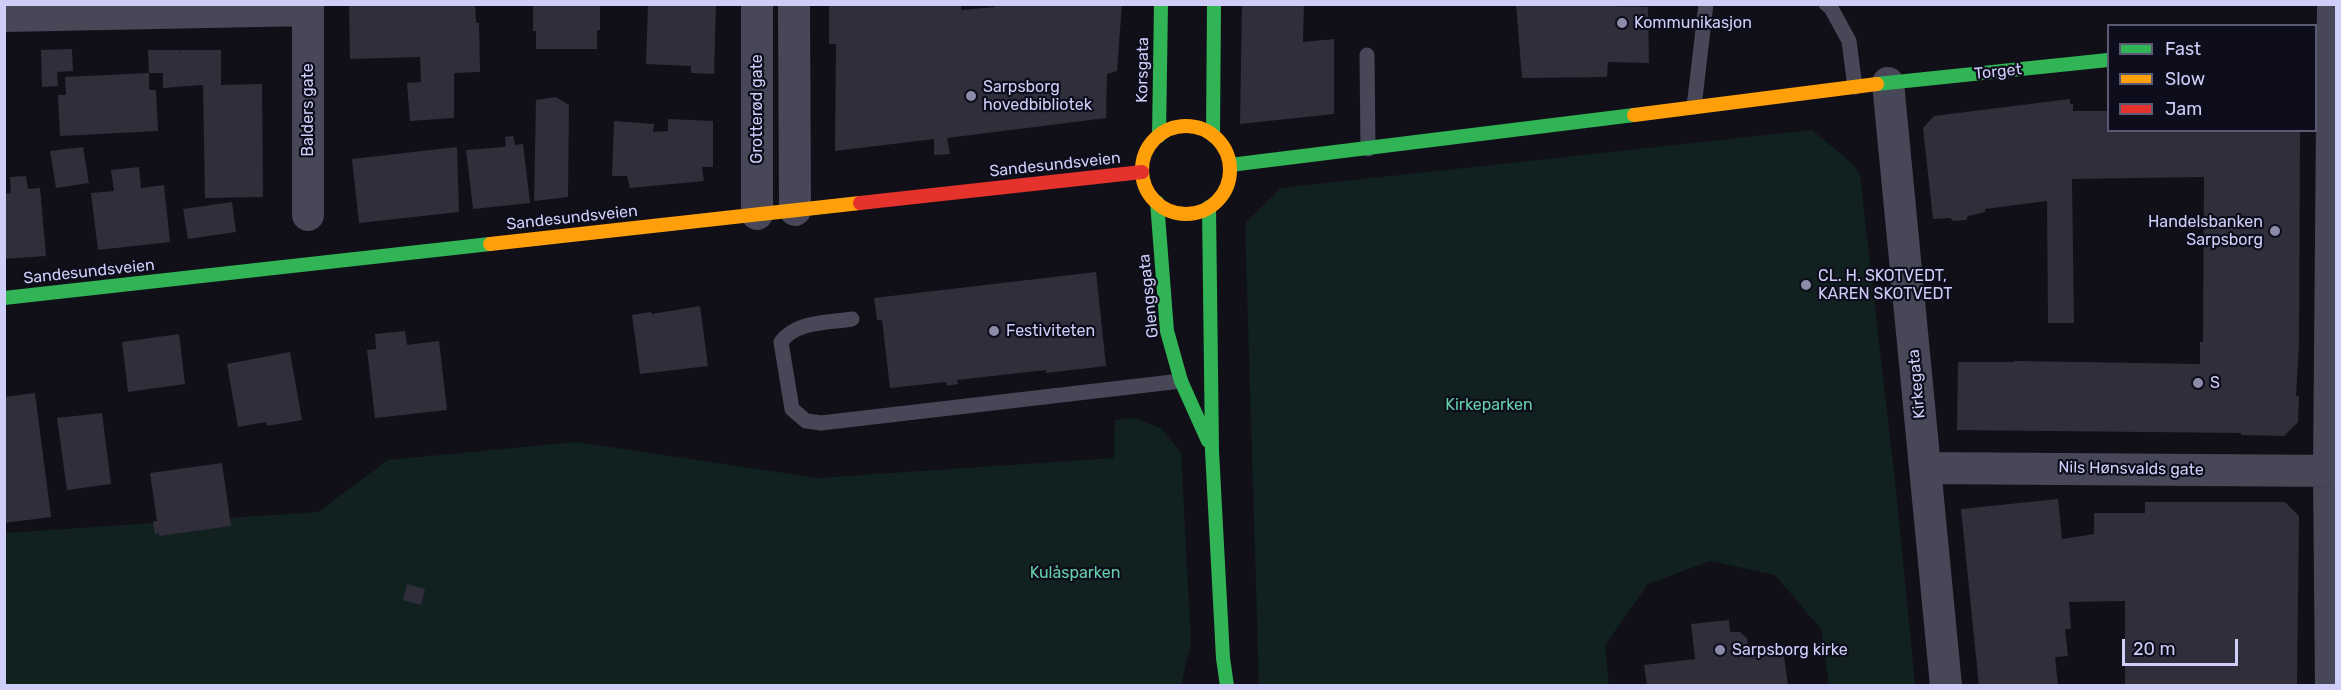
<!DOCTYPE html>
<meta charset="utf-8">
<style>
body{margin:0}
#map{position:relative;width:2341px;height:690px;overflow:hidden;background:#111018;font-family:Rubik,sans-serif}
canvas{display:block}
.frame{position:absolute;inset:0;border:6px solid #cecef9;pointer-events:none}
.legend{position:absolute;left:2107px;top:24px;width:210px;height:108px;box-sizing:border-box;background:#0e0d1b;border:2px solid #5b5a74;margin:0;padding:8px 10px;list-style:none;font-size:18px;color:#cecef9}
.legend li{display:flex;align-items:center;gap:12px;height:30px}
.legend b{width:30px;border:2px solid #5b5a74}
.scale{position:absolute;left:2122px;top:639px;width:116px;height:27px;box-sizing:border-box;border:3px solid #cecef9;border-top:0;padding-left:8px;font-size:18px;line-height:21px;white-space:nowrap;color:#cecef9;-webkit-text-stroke:4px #0e0d1b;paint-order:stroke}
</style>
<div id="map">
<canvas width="2341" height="690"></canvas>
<div class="frame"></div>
<ul class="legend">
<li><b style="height:8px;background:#30b455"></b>Fast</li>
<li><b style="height:8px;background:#ff9f0a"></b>Slow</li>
<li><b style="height:8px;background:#e5322d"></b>Jam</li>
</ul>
<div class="scale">20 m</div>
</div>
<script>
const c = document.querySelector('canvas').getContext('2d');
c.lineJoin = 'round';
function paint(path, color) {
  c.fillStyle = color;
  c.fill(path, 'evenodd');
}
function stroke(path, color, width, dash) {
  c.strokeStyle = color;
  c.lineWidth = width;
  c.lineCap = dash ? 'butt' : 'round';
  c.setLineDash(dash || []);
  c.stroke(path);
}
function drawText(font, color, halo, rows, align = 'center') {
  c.font = font + ' Rubik,sans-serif';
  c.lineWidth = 4.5;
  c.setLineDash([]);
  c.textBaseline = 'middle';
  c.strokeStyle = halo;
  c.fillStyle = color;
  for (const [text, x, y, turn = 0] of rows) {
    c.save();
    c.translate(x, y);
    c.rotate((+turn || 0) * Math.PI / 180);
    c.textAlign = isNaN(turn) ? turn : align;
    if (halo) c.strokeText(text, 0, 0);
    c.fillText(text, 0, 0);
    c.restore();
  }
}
const green = new Path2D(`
 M 1812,130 L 1855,166 L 1860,175 L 1897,500 L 1915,685 L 1829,685 L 1821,629 L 1775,575 L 1710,561 L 1648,584 L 1605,645 L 1609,685 L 1259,685 L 1245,223 L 1281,188 Z
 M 1135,418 L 1162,429 L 1181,453 L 1191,643 L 1181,685 L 5,686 L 5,533 L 318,512 L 388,460 L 576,442 L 818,478 L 1114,458 L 1115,420 Z`);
const building = new Path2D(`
 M 349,4 L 475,4 L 476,23 L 479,23 L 480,72 L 454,73 L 454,118 L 410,121 L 407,83 L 421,82 L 420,57 L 350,59 Z
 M 533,4 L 600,4 L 600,30 L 597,30 L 597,49 L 536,49 L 536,31 L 533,31 Z
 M 648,4 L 716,4 L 714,74 L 691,73 L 691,66 L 646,64 Z
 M 829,4 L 961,4 L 961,10 L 995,7 L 995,4 L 1122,4 L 1117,71 L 1107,74 L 1106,118 L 947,138 L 950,154 L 934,155 L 934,139 L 835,151 L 836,44 L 829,44 Z
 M 1242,4 L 1304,4 L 1303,42 L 1334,39 L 1334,114 L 1240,124 Z
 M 1516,4 L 1648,7 L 1649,63 L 1608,62 L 1607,77 L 1522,78 Z
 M 72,49 L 73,71 L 57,72 L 58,86 L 42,87 L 41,50 Z
 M 148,50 L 179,50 L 179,54 L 180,50 L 221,50 L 221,85 L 262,84 L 263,197 L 205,198 L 203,85 L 163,88 L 163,73 L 149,73 Z
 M 149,73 L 149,90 L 156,90 L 158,131 L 60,136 L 58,95 L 66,95 L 65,77 Z
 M 556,97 L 569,105 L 568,197 L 534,201 L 536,100 Z
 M 2070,99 L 2070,104 L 2073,104 L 2073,111 L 2108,111 L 2108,130 L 2300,130 L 2299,344 L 2296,396 L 2299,396 L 2298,422 L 2284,436 L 2241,435 L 2241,433 L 1957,430 L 1958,362 L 2014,362 L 2014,361 L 2200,364 L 2200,342 L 2203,342 L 2204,177 L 2072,179 L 2074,323 L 2048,323 L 2047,201 L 1985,209 L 1985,212 L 1968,216 L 1966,220 L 1953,221 L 1950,218 L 1933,219 L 1923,128 L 1934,116 Z
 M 668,119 L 713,121 L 713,167 L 702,167 L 704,181 L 630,188 L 627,176 L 612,176 L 614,121 L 654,124 L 653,132 L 668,131 Z
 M 513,136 L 515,145 L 523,144 L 530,203 L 473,209 L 466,150 L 503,147 L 506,146 L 505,137 Z
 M 83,147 L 89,183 L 56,188 L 50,151 Z
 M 457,147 L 459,212 L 359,223 L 352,159 Z
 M 139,167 L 141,188 L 164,185 L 170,242 L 98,250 L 91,193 L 114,191 L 111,170 Z
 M 26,176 L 28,189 L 40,188 L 46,256 L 4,259 L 4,194 L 11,193 L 10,177 Z
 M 232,202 L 236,232 L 188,239 L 183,209 Z
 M 1096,272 L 1106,366 L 1046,373 L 1046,370 L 957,380 L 958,384 L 947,386 L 946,382 L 890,388 L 882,320 L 877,320 L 874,298 Z
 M 700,306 L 708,366 L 640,374 L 632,315 L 651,312 L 652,314 Z
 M 405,331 L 407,345 L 439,341 L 447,410 L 375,418 L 367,350 L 376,349 L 375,334 Z
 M 179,334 L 185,384 L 128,392 L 122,342 Z
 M 290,352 L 302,420 L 267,426 L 266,422 L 238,427 L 227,364 Z
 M 35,393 L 51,517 L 4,523 L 4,397 Z
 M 102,413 L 111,484 L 67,490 L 57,418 Z
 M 222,463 L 231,526 L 159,536 L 159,533 L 155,534 L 153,521 L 157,521 L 150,473 Z
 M 2058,499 L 2062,539 L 2094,534 L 2094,513 L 2145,513 L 2145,502 L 2285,502 L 2299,516 L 2297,686 L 2125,686 L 2125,601 L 2069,602 L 2071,629 L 2065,629 L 2068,656 L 2055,657 L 2058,686 L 1979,686 L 1961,509 Z
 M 407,584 L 425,589 L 421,605 L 403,600 Z
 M 1729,620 L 1730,632 L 1740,632 L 1747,638 L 1748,647 L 1746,653 L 1783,648 L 1788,686 L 1647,686 L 1644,665 L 1695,659 L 1691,624 Z`);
const lane = new Path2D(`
 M 1826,4 L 1831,8 L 1849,41 L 1855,87
 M 1367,55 L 1368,149
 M 1694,107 L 1706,4
 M 852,319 C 828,323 796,321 781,342 L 792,409 L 806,421 L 821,423 L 1181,381`);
const street = new Path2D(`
 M 794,4 L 795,210
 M 4,16 L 308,10
 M 1888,83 L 1946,686
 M 757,214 L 757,4
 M 308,215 L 308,4
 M 1925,468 L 2336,471
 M 2331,686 L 2329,471 L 2333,4`);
const fast = new Path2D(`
 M 1877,84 L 2108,60
 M 1213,135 L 1214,4
 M 1159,136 L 1161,4
 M 1230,165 L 1634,115
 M 1157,202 L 1167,331 L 1181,381 L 1208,441
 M 1209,207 L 1212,451 L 1223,658 L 1227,686
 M 4,298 L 490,244`);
const slow = new Path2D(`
 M 1634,115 L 1877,84
 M1142 170a44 44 0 1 1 88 0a44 44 0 1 1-88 0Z
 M 490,244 L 860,203`);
const jam = new Path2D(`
 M 860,203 L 1142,172`);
const markers = [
 [1622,23,6,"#8c8caa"],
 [971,96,6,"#8c8caa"],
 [2275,231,6,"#8c8caa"],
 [1806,285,6,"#8c8caa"],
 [994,331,6,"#8c8caa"],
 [2198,383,6,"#8c8caa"],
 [1720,650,6,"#8c8caa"]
];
const poiNames = [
 ["Kommunikasjon",1634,23],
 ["Sarpsborg",983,87],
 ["hovedbibliotek",983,105],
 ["Handelsbanken",2263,222,"right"],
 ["Sarpsborg",2263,240,"right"],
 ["CL. H. SKOTVEDT,",1818,276],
 ["KAREN SKOTVEDT",1818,294],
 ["Festiviteten",1006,331],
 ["S",2210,383],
 ["Sarpsborg kirke",1732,650]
];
const streetNames = [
 ["Korsgata",1143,70,-89],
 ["Torget",1998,72,-6],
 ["Grotterød gate",757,109,-90],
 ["Balders gate",308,110,-90],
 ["Sandesundsveien",1055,165,-6],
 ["Sandesundsveien",572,218,-6],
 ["Sandesundsveien",89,272,-6],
 ["Glengsgata",1149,296,-96],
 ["Kirkegata",1917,384,-95],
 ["Nils Hønsvalds gate",2131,469,1]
];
const parkNames = [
 ["Kirkeparken",1489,405],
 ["Kulåsparken",1075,573]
];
paint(green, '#112120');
paint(building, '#2f2e3a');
stroke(lane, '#474757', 15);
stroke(street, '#474757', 32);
stroke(fast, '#30b455', 14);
stroke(slow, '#ff9f0a', 14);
stroke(jam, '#e5322d', 14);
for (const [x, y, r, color] of markers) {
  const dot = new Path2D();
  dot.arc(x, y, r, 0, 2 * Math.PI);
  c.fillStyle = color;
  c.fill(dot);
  stroke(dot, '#0e0d1b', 2);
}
drawText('16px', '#cecef9', '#0e0d1b', poiNames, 'left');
drawText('16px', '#cecef9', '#0e0d1b', streetNames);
drawText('16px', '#64cea9', '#0e0d1b', parkNames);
</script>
